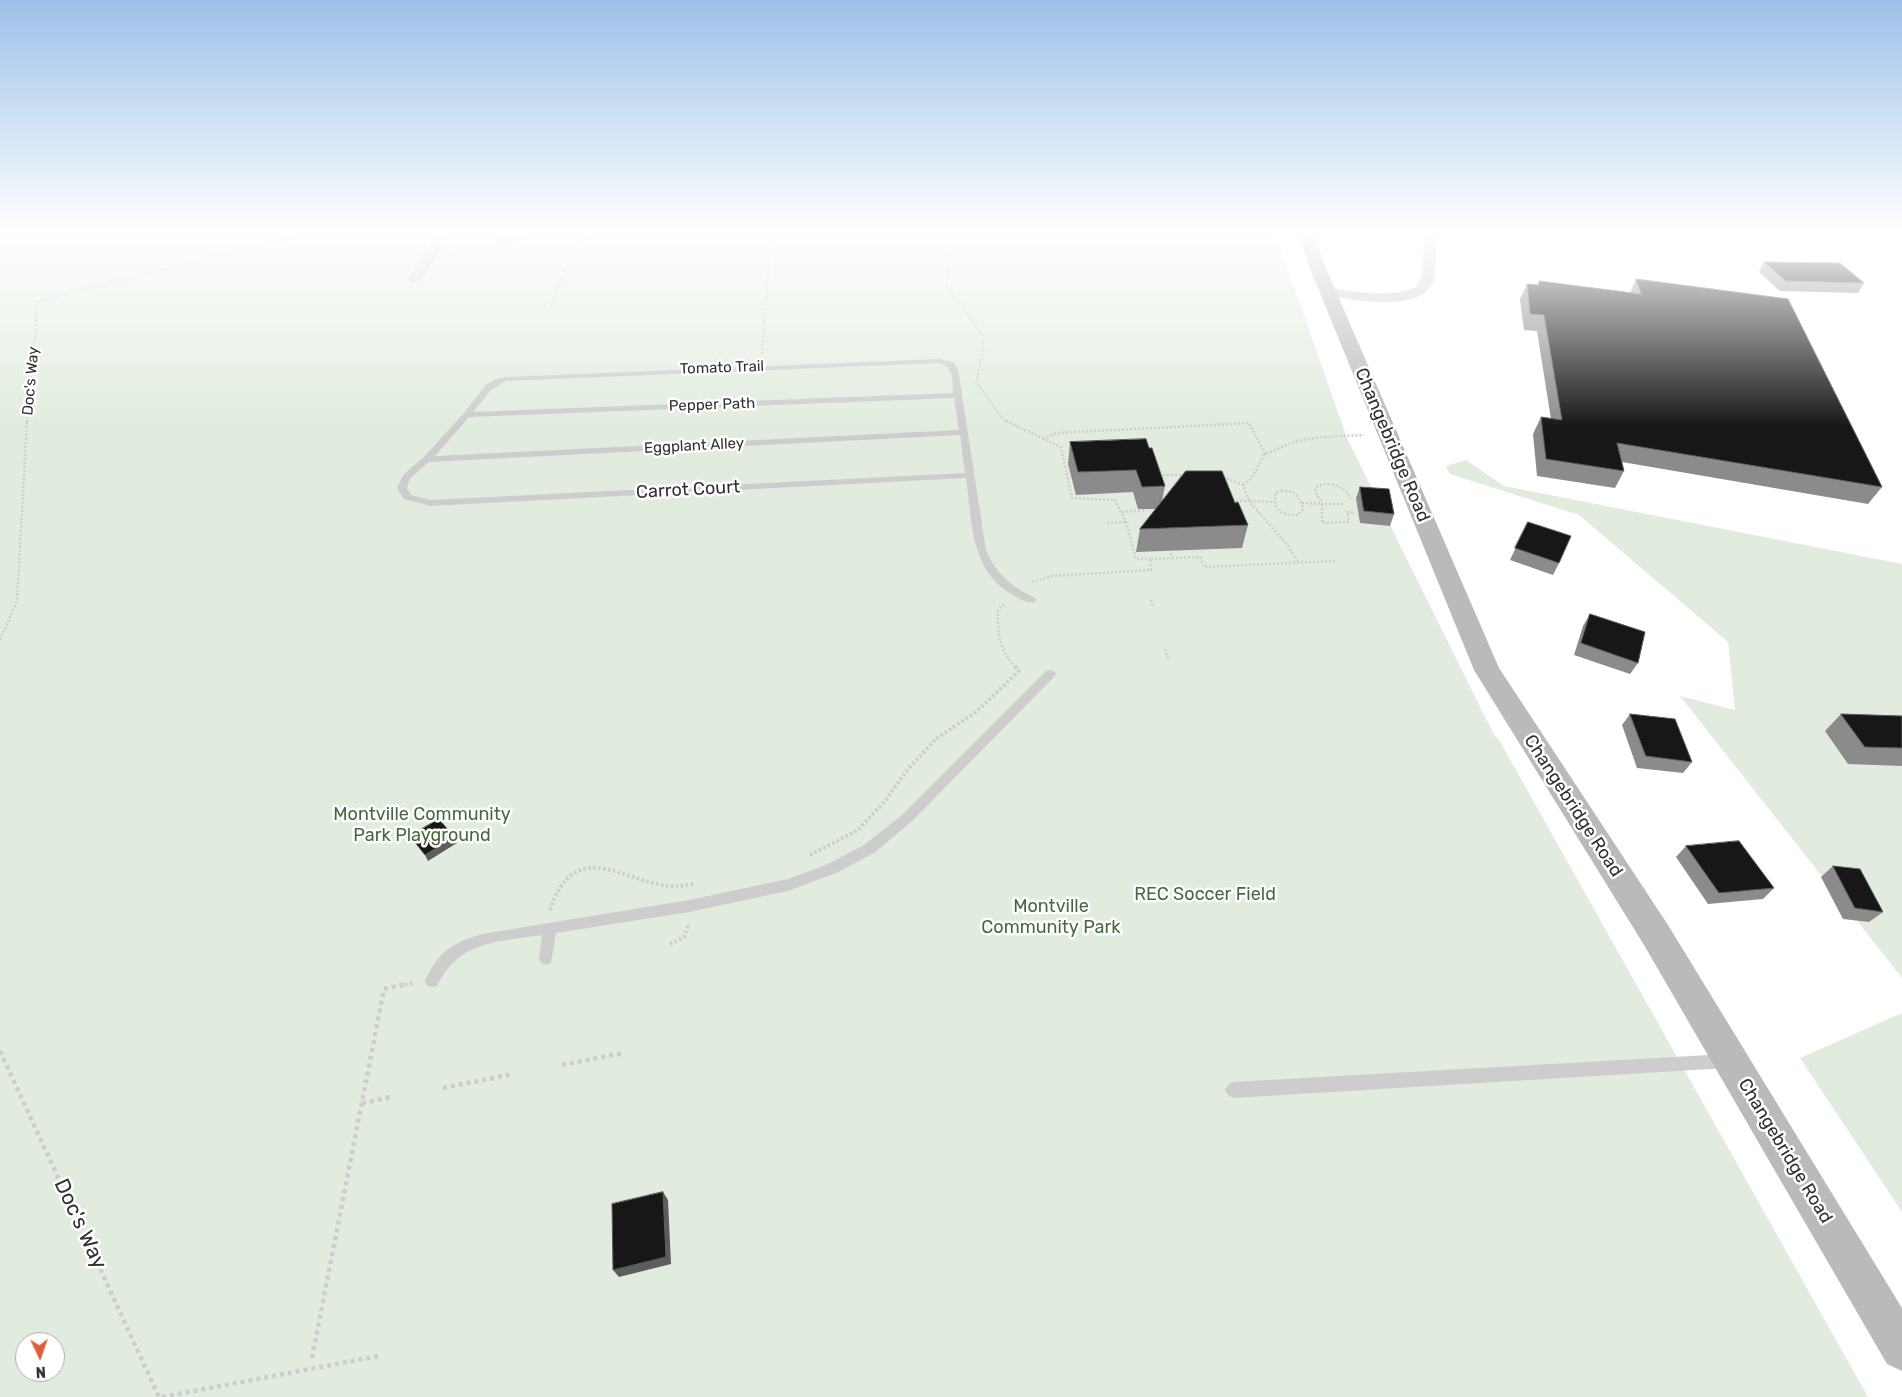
<!DOCTYPE html>
<style>
body{margin:0}
#map{position:relative;width:1902px;height:1397px;overflow:hidden;background:#fff;font-family:Rubik,sans-serif}
canvas{display:block}
.north{position:absolute;left:15px;top:1332px;width:50px;height:50px;box-sizing:border-box;background:#fff;border:1px solid #acacac;border-radius:50%;rotate:177deg;font-size:14px;font-weight:700;line-height:20px;text-align:center;color:#303030}
.north::after{content:'';display:block;margin:auto;width:18px;height:22px;background:#df5e39;clip-path:polygon(50% 0,100% 100%,50% 72%,0 100%)}
</style>
<div id="map">
<canvas width="1902" height="1397"></canvas>
<div class="north">N</div>
</div>
<script>
const c = document.querySelector('canvas').getContext('2d');
c.lineJoin = 'round';
function paint(path, color) {
  c.fillStyle = color;
  c.fill(path, 'evenodd');
}
function stroke(path, color, width, dash) {
  c.strokeStyle = color;
  c.lineWidth = width;
  c.lineCap = dash ? 'butt' : 'round';
  c.setLineDash(dash || []);
  c.stroke(path);
}
function drawText(font, color, halo, rows, align = 'center') {
  c.font = font + ' Rubik,sans-serif';
  c.lineWidth = 5;
  c.setLineDash([]);
  c.textBaseline = 'middle';
  c.strokeStyle = halo;
  c.fillStyle = color;
  for (const [text, x, y, turn = 0] of rows) {
    c.save();
    c.translate(x, y);
    c.rotate((+turn || 0) * Math.PI / 180);
    c.textAlign = isNaN(turn) ? turn : align;
    if (halo) c.strokeText(text, 0, 0);
    c.fillText(text, 0, 0);
    c.restore();
  }
}
const green = new Path2D(`
 M 0,232 L 1275,232 L 1347,438 L 1485,717 L 1496,738 L 1498,738 L 1868,1397 L 0,1397 ZM 25,1342 L 55,1342 L 55,1372 L 25,1372 Z
 M 1466,460 L 1504,486 L 1902,564 L 1902,978 L 1680,696 L 1735,710 L 1728,642 L 1579,515 L 1450,474 L 1446,466 Z
 M 1902,1013 L 1902,1212 L 1800,1058 Z`);
const pathFar3 = new Path2D(`
 M 960,232 L 966,235
 M 981,232 C 976,233 969,233 965,236 C 951,247 947,269 946,285 L 983,335 L 984,349 L 976,382 L 1003,419 L 1008,422
 M 455,253 L 485,248
 M 551,306 L 574,245 L 591,236 L 623,232
 M 762,354 L 771,232
 M 27,422 L 38,301 L 302,235 L 299,232`);
const pathFar2 = new Path2D(`
 M 1006,421 L 1061,447 L 1072,498 L 1115,500 L 1126,522 L 1136,559 L 1150,559
 M 1043,438 L 1057,433 L 1249,423 L 1265,454
 M 1159,475 L 1183,475
 M 1223,477 L 1243,485 L 1249,501 L 1274,502
 M 1243,485 L 1251,479 L 1265,454 L 1297,441 L 1322,437 L 1364,435
 M 1281,491 C 1295,490 1301,497 1303,510 L 1298,515 C 1281,516 1272,510 1276,492 Z
 M 1232,501 L 1249,501 L 1288,546 L 1298,563
 M 1302,503 L 1322,504 L 1322,523 L 1349,522 L 1347,512 L 1355,513
 M 1343,504 L 1322,504 L 1315,491 L 1316,487 C 1329,480 1345,486 1351,499
 M 1122,512 L 1146,510
 M 1107,523 L 1126,522
 M 1172,558 L 1200,557 L 1204,567 L 1336,561
 M 1032,582 L 1052,576 L 1151,570 L 1150,559 L 1172,558 L 1170,552
 M 1151,600 L 1153,607
 M 1004,604 L 998,610 C 997,634 1000,650 1016,668
 M 0,640 L 17,601 L 27,421
 M 1165,649 L 1168,659`);
const pathFar1 = new Path2D(`
 M 810,855 L 858,830 L 885,801 L 908,769 L 936,739 L 977,711 L 1019,671 L 1015,666
 M 550,910 C 574,840 614,876 662,885 C 673,887 682,886 693,884
 M 670,944 L 684,937 L 689,923
 M 400,986 L 413,983`);
const path = new Path2D(`
 M 0,1051 L 159,1397
 M 562,1065 L 623,1053
 M 443,1088 L 513,1074
 M 362,1103 L 392,1097
 M 312,1358 L 384,989 L 406,984
 M 162,1397 L 379,1356`);
const lane = new Path2D(`
 M 940,359 L 953,362 L 958,369 L 986,550 C 996,574 1011,586 1035,598 L 1036,600 L 1035,602 C 1027,604 1020,599 1013,595 C 970,571 972,521 966,478 L 430,506 L 404,499 L 397,488 L 403,475 L 424,457 L 464,413 L 485,386 L 495,379 L 506,377 ZM 940,363 C 954,368 952,379 953,393 L 473,412 L 491,390 L 506,381 ZM 954,398 L 959,430 L 435,456 L 469,417 ZM 960,435 L 965,473 L 430,500 L 411,495 L 407,488 L 410,478 L 429,462 Z
 M 1050,670 L 1054,671 L 1056,674 L 1054,677 L 910,823 L 874,853 L 836,873 L 788,891 L 689,912 L 556,933 L 551,963 L 546,965 L 541,963 L 539,959 L 542,935 C 497,942 460,940 437,986 L 432,987 L 427,986 L 425,981 C 438,952 452,943 482,934 L 689,900 L 788,879 L 826,865 L 864,845 L 902,815 L 1046,671 Z
 M 1727,1054 L 1732,1056 L 1734,1061 L 1732,1066 L 1727,1068 L 1233,1098 L 1228,1095 L 1225,1090 L 1228,1085 L 1233,1082 Z`);
const street = new Path2D(`
 M 426,232 L 439,232 L 445,244 L 420,282 L 410,282 L 408,279 L 431,244 Z
 M 519,232 L 536,232 L 534,235 L 503,248 L 496,244 L 498,241 Z
 M 1424,232 L 1438,232 L 1435,276 C 1426,315 1357,300 1328,296 L 1323,295 L 1321,292 L 1323,289 L 1328,288 C 1356,291 1389,299 1416,287 L 1422,276 Z`);
const secondary = new Path2D(`
 M 1298,232 L 1314,232 L 1325,266 L 1499,668 L 1668,925 L 1902,1308 L 1902,1371 L 1887,1364 L 1644,945 L 1474,670 L 1309,266 Z`);
const wall = new Path2D(`
 M 1764,262 L 1864,283 L 1858,293 L 1780,291 L 1759,272 Z
 M 1636,279 L 1882,487 L 1868,504 L 1622,462 L 1624,471 L 1615,488 L 1537,476 L 1533,434 L 1541,417 L 1551,419 L 1537,331 L 1524,330 L 1520,299 L 1527,284 L 1537,285 L 1539,281 L 1630,293 Z
 M 1070,442 L 1149,448 L 1165,486 L 1162,501 L 1235,503 L 1248,525 L 1242,548 L 1136,552 L 1140,529 L 1156,509 L 1138,509 L 1133,492 L 1076,495 L 1068,464 Z
 M 1360,487 L 1394,514 L 1390,526 L 1360,523 L 1356,498 Z
 M 1528,522 L 1559,563 L 1553,575 L 1510,560 Z
 M 1590,614 L 1638,663 L 1630,674 L 1574,655 L 1583,626 Z
 M 1630,714 L 1692,762 L 1683,773 L 1637,768 L 1622,725 Z
 M 1841,714 L 1902,716 L 1902,766 L 1848,764 L 1825,731 Z
 M 1686,846 L 1774,888 L 1763,899 L 1708,904 L 1676,857 Z
 M 1833,866 L 1883,912 L 1869,922 L 1843,919 L 1821,877 Z`);
const shadedWall = new Path2D(`
 M 454,837 L 457,843 L 428,861 L 425,855 Z
 M 663,1192 L 668,1200 L 671,1264 L 619,1277 L 613,1270 Z`);
const building = new Path2D(`
 M 1764,262 L 1840,263 L 1864,283 L 1786,281 Z
 M 1636,279 L 1788,299 L 1882,487 L 1617,443 L 1624,471 L 1546,459 L 1541,417 L 1562,420 L 1544,315 L 1530,314 L 1527,284 L 1539,285 L 1539,281 L 1641,294 Z
 M 1146,439 L 1149,448 L 1152,448 L 1165,486 L 1142,487 L 1136,470 L 1078,472 L 1070,442 Z
 M 1186,471 L 1222,471 L 1235,503 L 1238,502 L 1248,525 L 1140,529 Z
 M 1360,487 L 1389,489 L 1394,514 L 1364,511 Z
 M 1528,522 L 1571,536 L 1559,563 L 1515,548 Z
 M 1590,614 L 1645,632 L 1638,663 L 1581,643 Z
 M 1630,714 L 1675,719 L 1692,762 L 1646,756 Z
 M 1841,714 L 1902,716 L 1902,748 L 1865,747 Z
 M 439,819 L 454,837 L 425,855 L 410,836 Z
 M 1739,841 L 1774,888 L 1719,893 L 1686,846 Z
 M 1833,866 L 1860,869 L 1883,912 L 1855,908 Z
 M 663,1192 L 666,1257 L 613,1270 L 612,1204 Z`);
const farStreetnames = [
 ["Tomato Trail",722,368,-2],
 ["Doc's Way",31,381,-85],
 ["Pepper Path",712,405,-2],
 ["Eggplant Alley",694,446,-3]
];
const streetNames = [
 ["Changebridge Road",1392,445,67],
 ["Carrot Court",688,490,-3],
 ["Changebridge Road",1573,806,57],
 ["Changebridge Road",1785,1151,59]
];
const parkNames = [
 ["Montville Community",422,815],
 ["Park Playground",422,836],
 ["REC Soccer Field",1205,895],
 ["Montville",1051,907],
 ["Community Park",1051,928]
];
const nearStreetnames = [
 ["Doc's Way",80,1224,65]
];
paint(green, '#e1ecde');
stroke(pathFar3, '#cdcdcd', 2, [2, 2]);
stroke(pathFar2, '#cdcdcd', 2.5, [2, 2]);
stroke(pathFar1, '#cdcdcd', 4, [2.5, 2.5]);
stroke(path, '#cdcdcd', 4.5, [4, 4]);
paint(lane, '#cdcdcd');
paint(street, '#cdcdcd');
paint(secondary, '#bababa');
paint(wall, '#8b8b8b');
paint(shadedWall, '#5d5d5d');
paint(building, '#171717');
stroke(building, '#5d5d5d', 1);
const sky = c.createLinearGradient(0, 0, 0, 427);
sky.addColorStop(0, '#9cc1e9');
sky.addColorStop(0.54, '#fff');
sky.addColorStop(1, '#ffffff00');
c.fillStyle = sky;
c.fillRect(0, 0, 1902, 427);
drawText('15px', '#303030', '#fff', farStreetnames);
drawText('18px', '#303030', '#fff', streetNames);
drawText('18px', '#466a3e', '#fff', parkNames);
drawText('21px', '#303030', '#fff', nearStreetnames);
</script>
